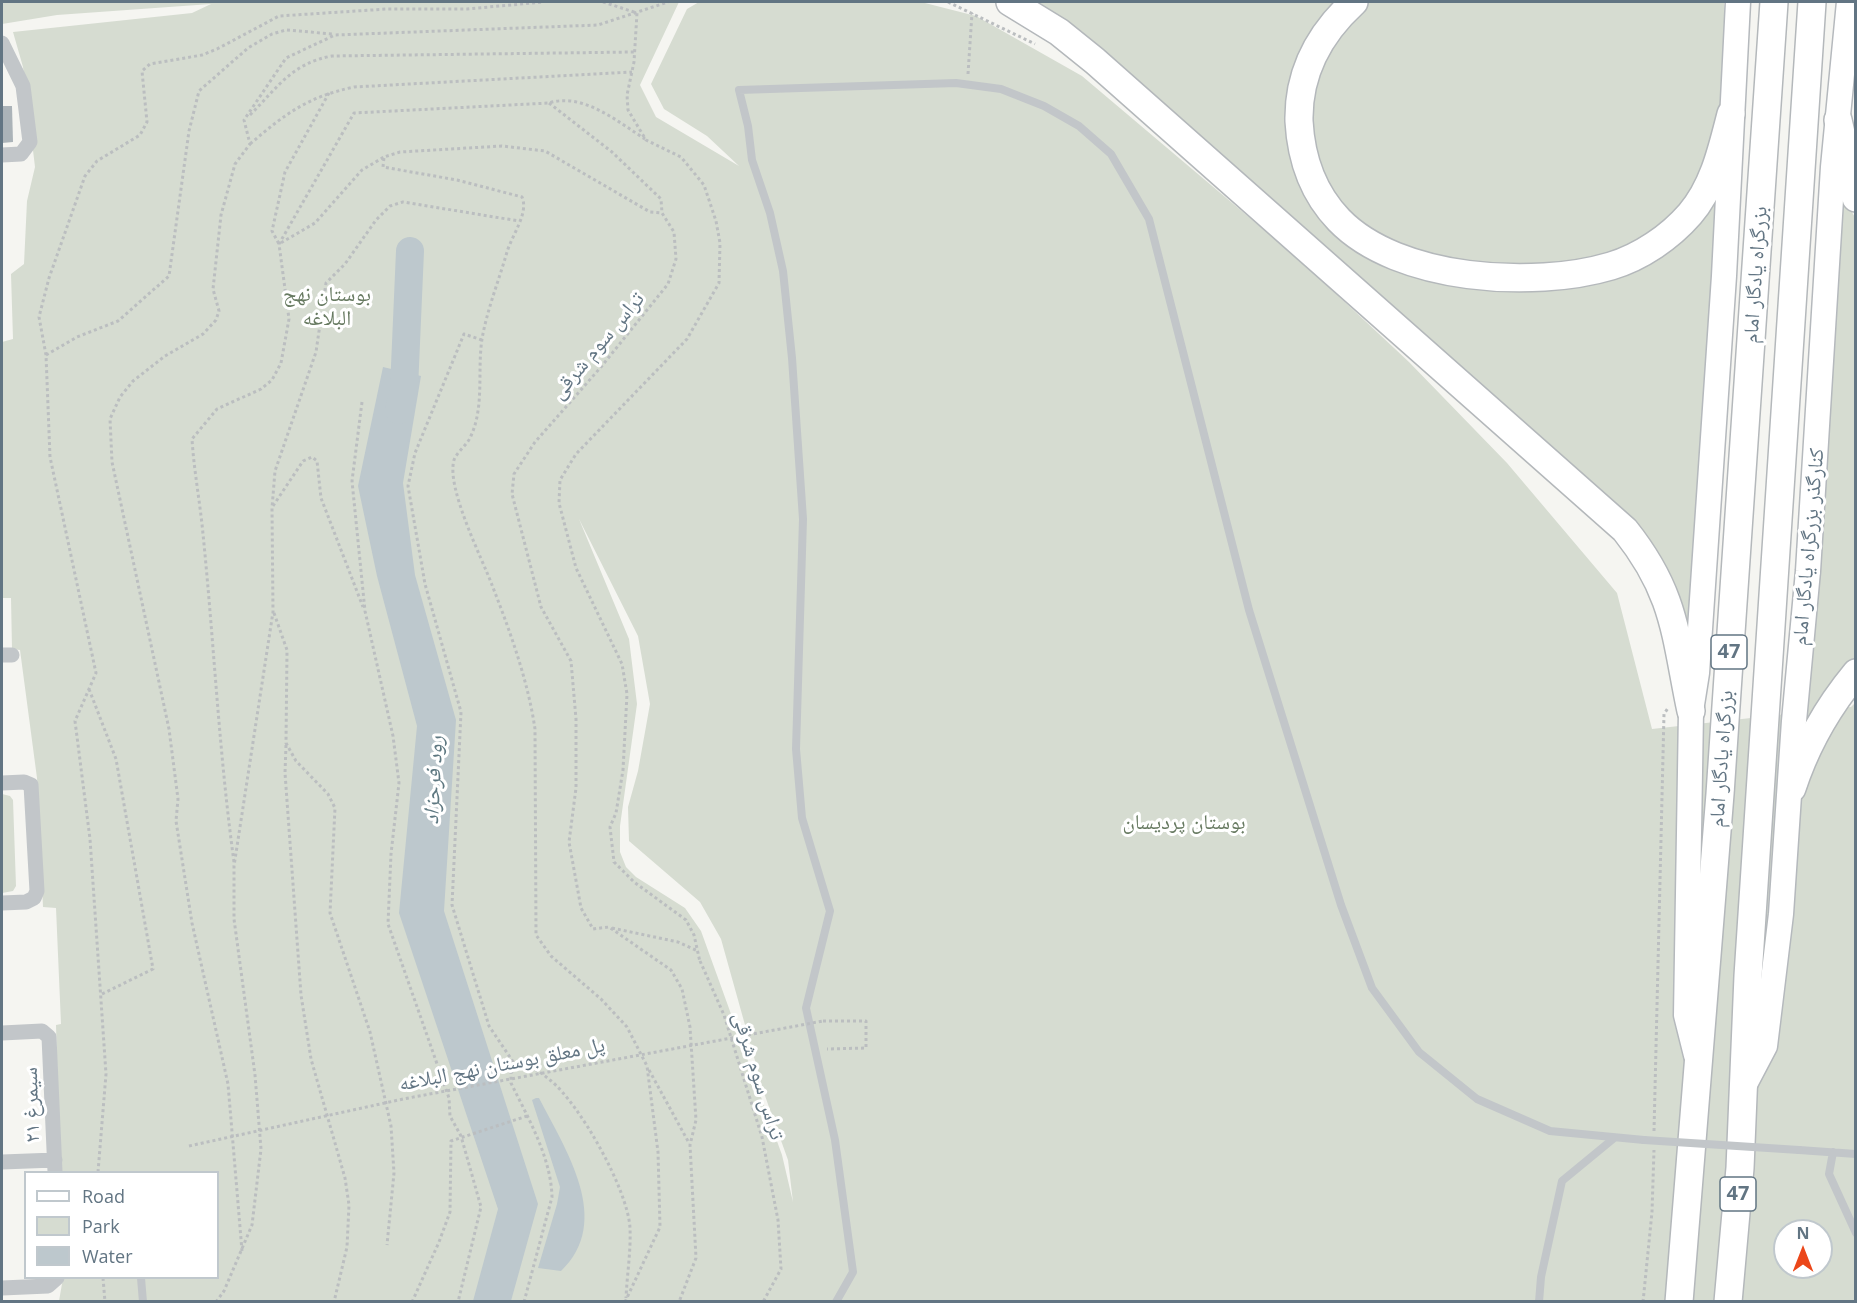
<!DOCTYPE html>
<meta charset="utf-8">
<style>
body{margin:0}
#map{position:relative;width:1857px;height:1303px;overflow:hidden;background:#f5f5f1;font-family:"Open Sans",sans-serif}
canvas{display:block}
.frame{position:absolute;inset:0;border:3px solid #627583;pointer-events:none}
.legend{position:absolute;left:24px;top:1171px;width:195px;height:108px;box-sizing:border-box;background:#fff;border:2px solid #c0c8cd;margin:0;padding:8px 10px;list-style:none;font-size:18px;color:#627583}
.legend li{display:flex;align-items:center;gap:12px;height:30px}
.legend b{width:30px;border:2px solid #c0c8cd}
.north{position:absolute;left:1773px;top:1219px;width:60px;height:60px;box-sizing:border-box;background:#fff;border:2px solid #c0c8cd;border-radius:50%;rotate:0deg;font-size:16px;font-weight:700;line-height:24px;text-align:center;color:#627583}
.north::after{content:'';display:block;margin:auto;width:21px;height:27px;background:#eb471a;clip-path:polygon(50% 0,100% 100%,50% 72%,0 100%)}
</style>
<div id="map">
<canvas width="1857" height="1303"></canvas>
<div class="frame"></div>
<ul class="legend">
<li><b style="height:8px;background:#fff"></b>Road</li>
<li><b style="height:16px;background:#d6dcd1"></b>Park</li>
<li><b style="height:16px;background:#bdc8cd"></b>Water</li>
</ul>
<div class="north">N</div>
</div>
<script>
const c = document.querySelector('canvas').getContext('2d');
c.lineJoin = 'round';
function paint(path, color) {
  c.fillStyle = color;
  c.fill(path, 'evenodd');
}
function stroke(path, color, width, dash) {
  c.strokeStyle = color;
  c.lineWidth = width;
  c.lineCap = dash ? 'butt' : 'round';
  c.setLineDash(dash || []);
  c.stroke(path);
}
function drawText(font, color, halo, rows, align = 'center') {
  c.font = font + ' "Open Sans","Noto Naskh Arabic",sans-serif';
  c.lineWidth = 6;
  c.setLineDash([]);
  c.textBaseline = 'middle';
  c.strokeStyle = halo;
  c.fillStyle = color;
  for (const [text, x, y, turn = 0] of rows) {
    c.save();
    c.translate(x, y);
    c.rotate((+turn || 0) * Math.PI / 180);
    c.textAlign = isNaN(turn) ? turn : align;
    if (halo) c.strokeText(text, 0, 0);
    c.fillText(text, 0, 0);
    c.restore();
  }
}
const green = new Path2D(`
 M 2,2 L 679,2 L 640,85 L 656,117 L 739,166 L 707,136 L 664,109 L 651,84 L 687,9 L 699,2 L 921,2 L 976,16 L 1082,76 L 1302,262 L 1409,362 L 1507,463 L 1617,593 L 1652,729 L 1805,712 L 1838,176 L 1844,199 L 1856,219 L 1856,662 L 1818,710 L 1851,707 L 1855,703 L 1855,1301 L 59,1301 L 63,1278 L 218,1278 L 218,1172 L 60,1172 L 56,1025 L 61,1024 L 56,908 L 43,907 L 37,778 L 20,650 L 12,649 L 11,598 L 2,598 L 2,342 L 13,339 L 11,274 L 24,264 L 27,201 L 35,167 L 23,67 L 13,32 L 192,13 L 211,4 L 57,15 L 2,24 ZM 579,519 L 638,636 L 650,704 L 638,771 L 628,807 L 629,841 L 700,902 L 721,939 L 764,1093 L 788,1160 L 793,1202 L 782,1155 L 701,931 L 685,908 L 636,877 L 626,867 L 620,852 L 620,826 L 637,704 L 629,639 ZM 1785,1231 L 1821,1231 L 1821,1267 L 1785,1267 Z
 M 1024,2 L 1345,2 L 1338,8 L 1295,155 L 1399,263 L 1640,267 L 1723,169 L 1690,683 L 1668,580 Z
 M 1369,2 L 1724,2 L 1727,73 L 1721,131 L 1689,202 L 1638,246 L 1544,269 L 1440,260 L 1362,228 L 1314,172 L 1310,78 L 1355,11 Z
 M 2,794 L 10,796 L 13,800 L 16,886 L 13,891 L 2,893 Z`);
const water = new Path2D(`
 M 383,367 L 421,376 L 403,483 L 415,575 L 456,720 L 444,911 L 538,1204 L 511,1301 L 473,1301 L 498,1209 L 399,913 L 417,726 L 377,576 L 358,486 Z
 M 536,1098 L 539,1098 C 565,1149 614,1221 561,1271 L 538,1268 L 557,1204 L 560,1187 L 532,1100 Z`);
const river = new Path2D(`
 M 399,410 L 404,389 L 410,251`);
const building = new Path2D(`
 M 2,106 L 12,106 L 13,142 L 2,143 Z`);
const path = new Path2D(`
 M 603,2 L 637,13 L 634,62 L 627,95 L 628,110 L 646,140 L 681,157 L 704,185 L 716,221 L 720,243 L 719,283 L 687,339 L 576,454 L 560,480 L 559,503 L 576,568 L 622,664 L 627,694 L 623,770 L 616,813 L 610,827 L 614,862 L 634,882 L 686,920 L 694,935 L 700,962
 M 948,2 L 1035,44
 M 968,74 L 972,13
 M 329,93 L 285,172 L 272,231 L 279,244 L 315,223 L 362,170 L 384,157
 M 549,103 L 612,152 L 661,199 L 662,213
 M 250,115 C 277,88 292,63 332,56 L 634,52
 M 250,144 C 285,114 307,97 354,87 L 632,72
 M 482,340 L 464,334 L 415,453 L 408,486 L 425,584 L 461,712 L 452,905 L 489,1026 L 516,1066
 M 46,355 L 77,337 L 118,321 L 169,276 L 189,131 L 199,91 L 248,48 L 272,34 L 286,30 L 333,34
 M 362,402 L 352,481 L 365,611 L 393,736 L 399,783 L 391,854 L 388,924 L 449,1098 L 450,1116 L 461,1136 L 481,1207 L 458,1302
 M 273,506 L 303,461 L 312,457 L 317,461 L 321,498 L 363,607
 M 274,613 L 287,650 L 286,743 L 296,761 L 328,794 L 335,808 L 330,913 L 370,1032 L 391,1126 L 394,1173 L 387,1245
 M 89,689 L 116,759 L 153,969 L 102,994
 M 286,745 L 285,773 L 301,995 L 311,1059 L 345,1178 L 349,1205 L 347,1247 L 334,1302
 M 234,862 C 219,753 214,643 203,534 C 200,502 194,471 192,439 L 217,409 L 261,389 L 272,380 L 281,363 L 289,319 L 279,244 L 354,113 L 549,103 C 583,92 618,122 645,139
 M 612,928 L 678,942 L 698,951
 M 700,961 L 724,1015 L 762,1137 L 778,1220 L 781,1269 L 763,1302
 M 823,1021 L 866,1021 L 866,1048 L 827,1049
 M 649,1070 L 689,1143
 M 1654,1131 L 1664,714 L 1668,708
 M 98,1172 L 106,1074 L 90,839 L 75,721 L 96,673 L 50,457 L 46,355 L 39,317 L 49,278 L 85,176 L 97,161 L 140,135 L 147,122 L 142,71 L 150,64 L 202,55 L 217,49 L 279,16 L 387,9 L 467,9 L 543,2
 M 242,1251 L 228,1084 L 192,923 L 176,821 L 178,799 L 169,729 L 112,462 L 110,419 L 120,397 L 133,381 L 165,356 L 203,334 L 216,320 L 219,311 L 213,289 L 221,215 L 235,164 L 250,144 L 244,120 L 286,58 L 335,35 L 598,25 L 668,2
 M 103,1278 L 105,1302
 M 216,1302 L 224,1291 L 252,1225 L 261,1149 L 255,1075 L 234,919 L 234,866 L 273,612 L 272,508 L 275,471 L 316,352 L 326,283 L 345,264 L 376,220 L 390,206 L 403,202 L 519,221
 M 412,1302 L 439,1242 L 450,1212 L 451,1141 L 527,1116
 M 524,1302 L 552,1197 C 551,1157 528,1118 511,1083 L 511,1073 L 516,1066 L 527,1064 C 535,1069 543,1074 550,1080 C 580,1104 628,1190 630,1228 C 631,1251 627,1275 626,1298
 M 625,1302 L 660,1227 L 658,1152 L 647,1066 L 627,1027 L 601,999 L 551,956 L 536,935 L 535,729 C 528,681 510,631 492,585 C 482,558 446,488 454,460 C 457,452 466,446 470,438 C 485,407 477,372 482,339 C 487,310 499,280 507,252 C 512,235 529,213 522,197 L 457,180 L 383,167 L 384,157 L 400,152 L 502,146 L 545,151 L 650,212 L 662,213 L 674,232 L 676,259 L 668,284 L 601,367 L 535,442 L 514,474 L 512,494 L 541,607 L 571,661 L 576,719 L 576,788 L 569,842 L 581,908 L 593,929 L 609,927 L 671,970 L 682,989 L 690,1027 L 696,1120 L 690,1145 L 696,1258 L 679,1302
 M 1643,1302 L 1652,1212 L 1654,1150`);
const lane = new Path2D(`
 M 1799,1150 L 1856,1154
 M 1833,1152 L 1829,1174 L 1856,1233
 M 141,1278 L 143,1302
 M 836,1302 L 853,1272 L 835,1140 L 806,1008 L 830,911 L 802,818 L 796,749 L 803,519 L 792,358 L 783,271 L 770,213 L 752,160 L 748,126 L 739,90 L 956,83 L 1001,89 L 1044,106 L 1079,126 L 1111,154 L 1149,219 L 1249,610 L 1341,905 L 1372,988 L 1419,1052 L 1477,1099 L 1550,1131 L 1644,1140
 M 1539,1302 L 1541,1277 L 1562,1181 L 1613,1139`);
const street = new Path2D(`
 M 2,43 L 23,86 L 30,142 L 21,154 L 2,155
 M 2,655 L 12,655
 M 2,783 L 24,782 L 31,785 L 37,891 L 34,898 L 26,902 L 2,903
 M 2,1033 L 42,1031 L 49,1037 L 55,1172
 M 2,1162 L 55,1160
 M 2,1288 L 48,1286 L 57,1278`);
const primary = new Path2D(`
 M 1696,1055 L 1686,1015 L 1691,711 L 1697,673 L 1724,276 L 1738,2
 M 1744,1086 L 1765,1046 L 1781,914 L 1794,721 L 1808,571 L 1833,167 L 1849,2`);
const highway = new Path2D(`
 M 1010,2 L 1059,32 L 1095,61 L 1625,530 C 1676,594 1675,635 1691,711
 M 1354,2 C 1319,34 1298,72 1299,121 C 1301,158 1313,193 1339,220 C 1398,281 1534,289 1611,266 C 1641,257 1670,237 1690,214 C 1714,186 1722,149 1731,114
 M 1838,120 L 1856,198
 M 1792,788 C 1806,745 1827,708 1856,673
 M 1679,1302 L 1720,794 L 1774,2
 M 1728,1302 L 1740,1168 L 1748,976 L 1812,2`);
const pathBridge = new Path2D(`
 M 189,1146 L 403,1099 L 823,1021`);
const laneBridge = new Path2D(`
 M 1644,1140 L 1799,1150`);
const shields = [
 [1729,652,36],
 [1738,1194,36]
];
const shieldNames = [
 ["47",1729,652],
 ["47",1738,1194]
];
const streetNames = [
 ["بزرگراه یادگار امام",1756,275,-86],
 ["تراس سوم شرقی",598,346,-50],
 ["کنارگذر بزرگراه یادگار امام",1809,547,-85],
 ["بزرگراه یادگار امام",1722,759,-86],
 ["پل معلق بوستان نهج البلاغه",502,1065,-11],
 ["تراس سوم شرقی",758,1076,73],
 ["سیمرغ ۲۱",32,1105,-92]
];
const parkNames = [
 ["بوستان نهج",327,295],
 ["البلاغه",327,319],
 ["بوستان پردیسان",1184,823]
];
const waterNames = [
 ["رود فرحزاد",434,780,-87]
];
paint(green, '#d6dcd1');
paint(water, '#bdc8cd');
stroke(river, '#bdc8cd', 28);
paint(building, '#abb3b8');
stroke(primary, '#b5b9bd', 27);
stroke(highway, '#b4b8bb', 30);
stroke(path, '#bbbec0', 3, [3, 3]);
stroke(lane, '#c2c6c9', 8);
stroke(street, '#c2c6c9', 15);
stroke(primary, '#fff', 24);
stroke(highway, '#fff', 27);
stroke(pathBridge, '#bbbec0', 3, [3, 3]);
stroke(laneBridge, '#c2c6c9', 8);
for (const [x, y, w] of shields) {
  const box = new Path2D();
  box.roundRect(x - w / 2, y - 17, w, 34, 4.5);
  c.fillStyle = '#fff';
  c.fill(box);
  stroke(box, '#627583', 1.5);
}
drawText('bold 20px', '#627583', null, shieldNames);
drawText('21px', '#627583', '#fff', streetNames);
drawText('21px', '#677a61', '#fff', parkNames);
drawText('italic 22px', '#5e7881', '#fff', waterNames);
</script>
